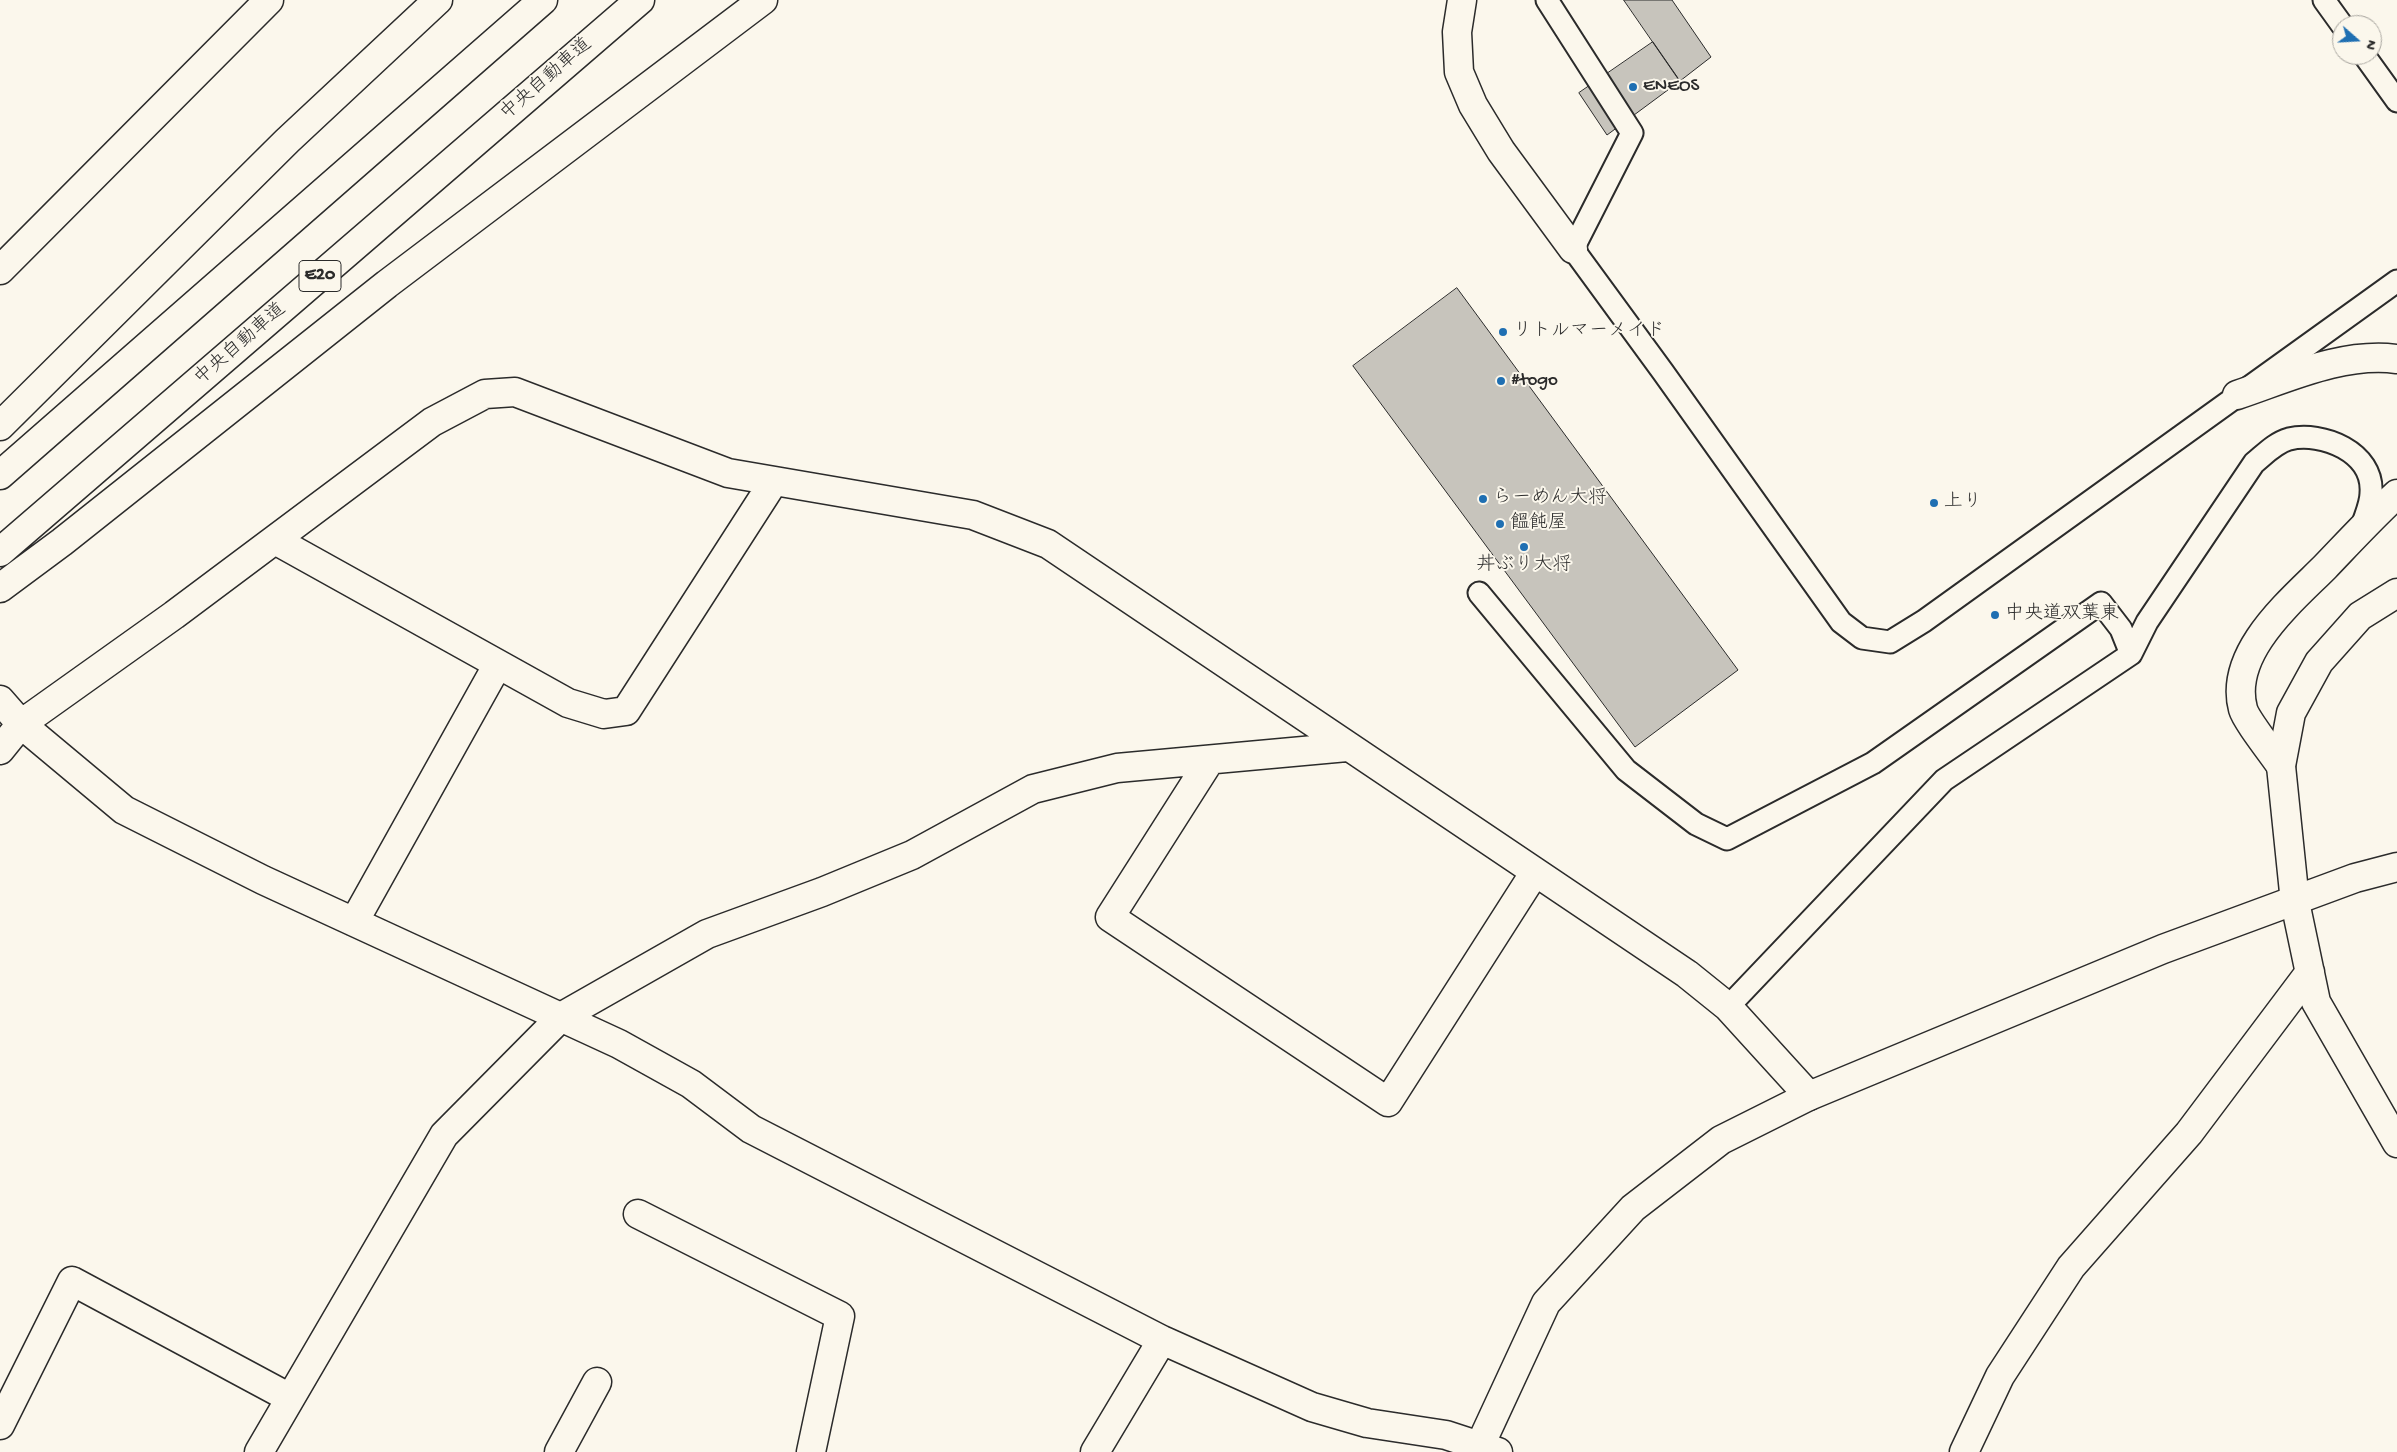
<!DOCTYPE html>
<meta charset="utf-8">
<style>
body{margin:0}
#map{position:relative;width:2397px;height:1452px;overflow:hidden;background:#fbf7ec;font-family:"Gochi Hand",sans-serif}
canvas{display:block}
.north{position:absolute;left:2332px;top:15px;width:50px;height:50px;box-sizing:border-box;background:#fbf7ec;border:1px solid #a8a59f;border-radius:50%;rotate:109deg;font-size:14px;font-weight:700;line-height:20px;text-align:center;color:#2b2b2b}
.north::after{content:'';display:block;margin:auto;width:18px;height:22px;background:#1f6fb2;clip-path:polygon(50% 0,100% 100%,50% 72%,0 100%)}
</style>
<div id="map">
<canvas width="2397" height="1452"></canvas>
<div class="north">N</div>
</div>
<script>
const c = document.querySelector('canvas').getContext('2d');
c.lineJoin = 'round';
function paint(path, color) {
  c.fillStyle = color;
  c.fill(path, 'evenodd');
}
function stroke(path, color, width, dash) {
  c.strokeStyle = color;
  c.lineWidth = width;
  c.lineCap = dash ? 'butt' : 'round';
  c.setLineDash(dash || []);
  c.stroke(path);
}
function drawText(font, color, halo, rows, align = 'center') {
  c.font = font + ' "Gochi Hand","Klee One",sans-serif';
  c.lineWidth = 4;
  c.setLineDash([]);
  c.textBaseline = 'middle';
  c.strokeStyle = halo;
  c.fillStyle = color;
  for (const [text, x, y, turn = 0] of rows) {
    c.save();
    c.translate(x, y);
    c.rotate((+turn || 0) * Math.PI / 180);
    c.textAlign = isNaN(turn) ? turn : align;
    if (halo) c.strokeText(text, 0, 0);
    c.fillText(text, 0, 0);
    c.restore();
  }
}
const building = new Path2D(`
 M 1624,0 L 1672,0 L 1711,57 L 1680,81 Z
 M 1653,42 L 1680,81 L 1607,135 L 1579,93 Z
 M 1457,288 L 1738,670 L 1635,747 L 1353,366 Z`);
const lane = new Path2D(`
 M 1547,0 L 1632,133 L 1573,249 L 1663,372 L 1841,622 L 1862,638 L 1890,642 L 1924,621 L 2397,281
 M 2324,0 L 2342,25
 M 2364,55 L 2397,101
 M 1479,593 L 1626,770 L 1696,824 L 1727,839 L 1873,763 L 2101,603 L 2121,629 L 2131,654 L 1944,780 L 1728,1007
 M 2131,654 L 2147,622 L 2254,463 C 2265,454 2275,443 2289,439 C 2322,431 2374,452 2371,493 C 2371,504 2365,516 2362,527`);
const street = new Path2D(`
 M 0,270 L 269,0
 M 275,540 L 568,703 L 604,714 L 626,711 L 774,481
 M 2397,593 L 2360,616 L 2319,662 L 2291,713 L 2281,766 L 2295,902 L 2316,1002 L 2397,1143
 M 0,700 L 21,724 L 124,810 L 263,880 L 619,1044 L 691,1084 L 751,1129 L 1162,1340 L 1312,1407 L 1367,1423 L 1446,1435 L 1498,1452
 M 0,750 L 21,724 L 174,615 L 432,422 L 485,394 L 515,392 L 728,473 L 973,515 L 1048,544 L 1687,974 L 1728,1007 L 1809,1096
 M 1210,760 L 1110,917 L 1388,1102 L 1535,872
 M 354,922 L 498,664
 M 638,1214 L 840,1316 L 811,1452
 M 0,1425 L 72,1281 L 290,1398
 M 259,1452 L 444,1135 L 561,1017 L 707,934 L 822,892 L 912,855 L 1033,789 L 1117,768 L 1347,747
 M 559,1452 L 597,1382
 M 1095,1452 L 1162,1340
 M 1964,1452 L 2000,1376 L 2071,1267 L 2189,1133 L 2310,972`);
const secondary = new Path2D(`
 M 1477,1452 L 1546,1303 L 1633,1208 L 1721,1140 L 1809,1096 L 2163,949 L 2355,878 L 2397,867`);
const highway = new Path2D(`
 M 1462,0 L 1457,32 L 1459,72 L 1473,105 L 1501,151 L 1573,249
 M 2237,395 C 2288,378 2342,352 2397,359
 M 0,426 L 287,141 L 438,0
 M 0,475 L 543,0
 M 0,552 L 640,0
 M 0,588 L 62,542 L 387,284 L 763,0
 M 2281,766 C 2273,754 2246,720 2243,709 C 2228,653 2290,602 2325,567 C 2349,542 2372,517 2397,494`);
const markers = [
 [1633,87,5,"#1f6fb2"],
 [1503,332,5,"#1f6fb2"],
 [1501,381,5,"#1f6fb2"],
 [1483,499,5,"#1f6fb2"],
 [1934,503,5,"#1f6fb2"],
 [1500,524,5,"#1f6fb2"],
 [1524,547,5,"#1f6fb2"],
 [1995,615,5,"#1f6fb2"]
];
const shields = [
 [320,276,42]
];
const shieldNames = [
 ["E20",320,276]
];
const streetNames = [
 ["中央自動車道",547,80,-41],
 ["中央自動車道",241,345,-41]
];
const poiNames = [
 ["ENEOS",1643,87],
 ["リトルマーメイド",1513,332],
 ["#togo",1511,381],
 ["らーめん大将",1493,499],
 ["上り",1944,503],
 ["饂飩屋",1510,524],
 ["丼ぶり大将",1524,566,"center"],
 ["中央道双葉東",2005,615]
];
paint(building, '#c7c4bc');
stroke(building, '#2b2b2b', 1);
stroke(lane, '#2b2b2b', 25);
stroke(street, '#2b2b2b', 31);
stroke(secondary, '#2b2b2b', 31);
stroke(highway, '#2b2b2b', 31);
stroke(lane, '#fbf7ec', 21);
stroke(street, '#fbf7ec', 28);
stroke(secondary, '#fbf7ec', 28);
stroke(highway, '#fbf7ec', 28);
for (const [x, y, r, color] of markers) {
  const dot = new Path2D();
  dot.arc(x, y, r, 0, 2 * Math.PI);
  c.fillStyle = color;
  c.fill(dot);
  stroke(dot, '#fbf7ec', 2);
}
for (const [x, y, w] of shields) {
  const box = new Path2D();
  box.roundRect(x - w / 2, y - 15.5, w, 31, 4);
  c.fillStyle = '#fbf7ec';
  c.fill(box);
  stroke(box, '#2b2b2b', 1);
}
drawText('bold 18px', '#2b2b2b', null, shieldNames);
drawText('19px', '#2b2b2b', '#fbf7ec', streetNames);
drawText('19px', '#2b2b2b', '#fbf7ec', poiNames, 'left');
</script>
